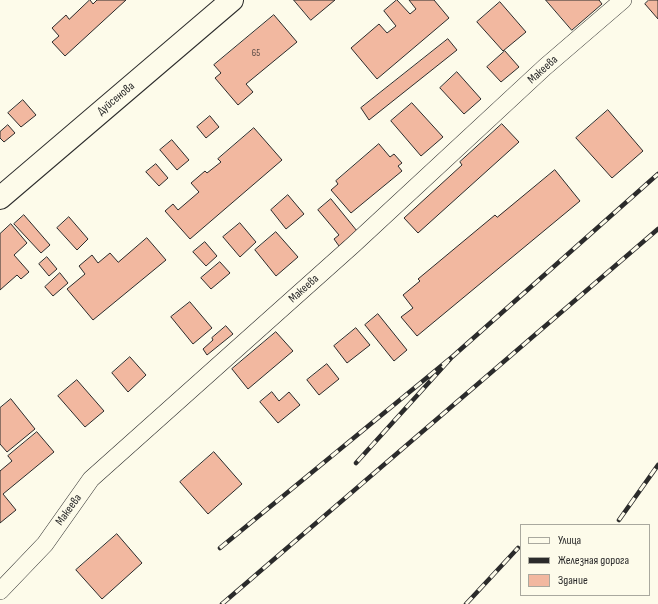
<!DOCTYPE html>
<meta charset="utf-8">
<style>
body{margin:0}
#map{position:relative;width:658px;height:604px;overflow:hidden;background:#fdfbea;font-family:"Sofia Sans Condensed",sans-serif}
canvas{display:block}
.legend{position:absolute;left:520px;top:524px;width:130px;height:72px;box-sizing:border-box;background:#fdfbea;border:1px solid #a9a89e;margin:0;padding:5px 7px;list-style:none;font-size:12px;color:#2b2b2b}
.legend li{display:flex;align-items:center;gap:8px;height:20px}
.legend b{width:20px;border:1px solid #a9a89e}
</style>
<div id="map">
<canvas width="658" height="604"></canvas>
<ul class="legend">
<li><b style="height:5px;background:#fdfbea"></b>Улица</li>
<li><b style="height:5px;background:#2b2b2b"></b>Железная дорога</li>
<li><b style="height:11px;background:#f2b8a0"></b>Здание</li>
</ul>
</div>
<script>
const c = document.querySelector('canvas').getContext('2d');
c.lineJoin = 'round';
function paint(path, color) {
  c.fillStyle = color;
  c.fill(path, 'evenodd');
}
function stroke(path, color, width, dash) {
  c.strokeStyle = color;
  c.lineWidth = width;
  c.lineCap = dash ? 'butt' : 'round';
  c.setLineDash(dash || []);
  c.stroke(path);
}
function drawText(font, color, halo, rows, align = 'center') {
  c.font = font + ' "Sofia Sans Condensed",sans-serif';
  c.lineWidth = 3;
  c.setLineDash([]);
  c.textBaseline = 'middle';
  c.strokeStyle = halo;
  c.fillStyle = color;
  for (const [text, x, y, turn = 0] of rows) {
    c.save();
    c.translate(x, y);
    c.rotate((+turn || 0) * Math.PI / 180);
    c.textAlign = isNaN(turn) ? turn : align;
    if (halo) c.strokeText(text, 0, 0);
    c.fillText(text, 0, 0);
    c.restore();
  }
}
const building = new Path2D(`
 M 90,0 L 93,4 L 97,0 L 126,0 L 65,56 L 52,42 L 59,36 L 52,28 L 66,15 L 69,19 Z
 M 294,0 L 335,0 L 311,20 Z
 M 397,0 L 410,14 L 416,9 L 409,0 L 434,0 L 449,18 L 377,79 L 351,48 L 379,24 L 387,33 L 396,26 L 384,11 Z
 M 546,0 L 599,0 L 602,4 L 572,30 Z
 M 649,0 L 658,0 L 658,19 L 645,4 Z
 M 500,2 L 526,32 L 503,51 L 477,22 Z
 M 274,15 L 297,42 L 246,84 L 253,92 L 238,105 L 215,78 L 221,73 L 214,65 Z
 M 448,39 L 457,50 L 369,120 L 361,108 Z
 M 505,51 L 519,67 L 501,82 L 487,67 Z
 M 457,72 L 481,99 L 464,114 L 440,88 Z
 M 23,100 L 36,115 L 21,127 L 8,113 Z
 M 412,103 L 443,137 L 421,156 L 391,121 Z
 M 608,110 L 643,151 L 612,178 L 576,138 Z
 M 210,116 L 219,127 L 206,138 L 197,127 Z
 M 502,124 L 519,142 L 418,233 L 404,218 L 462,165 L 460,162 Z
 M 8,125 L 15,133 L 4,142 L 0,138 L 0,132 Z
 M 254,128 L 282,160 L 190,239 L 165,211 L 173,204 L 178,210 L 199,192 L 191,183 L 205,171 L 207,173 L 221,162 L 218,159 Z
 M 172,140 L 189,160 L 177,170 L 160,150 Z
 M 379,144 L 390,157 L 394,154 L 402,163 L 398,166 L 402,171 L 351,213 L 331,190 L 338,184 L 336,181 Z
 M 156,164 L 168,178 L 159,186 L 146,172 Z
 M 555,170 L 580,201 L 417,336 L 401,317 L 413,308 L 403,295 L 420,281 L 418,279 L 495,215 L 497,217 Z
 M 288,195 L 304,214 L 286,229 L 271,210 Z
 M 331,199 L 357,231 L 339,246 L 334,239 L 339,235 L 318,210 Z
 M 24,215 L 50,245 L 41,253 L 14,224 Z
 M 69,217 L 88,239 L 77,250 L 57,228 Z
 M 240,223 L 256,242 L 240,257 L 223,237 Z
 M 11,224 L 27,243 L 14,255 L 29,272 L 21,279 L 17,275 L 0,290 L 0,234 Z
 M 276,232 L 298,257 L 276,276 L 255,250 Z
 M 147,238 L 166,260 L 93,320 L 67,289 L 85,274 L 79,266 L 92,255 L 98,263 L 110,253 L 118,262 Z
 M 205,242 L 217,256 L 206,266 L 193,252 Z
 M 47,257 L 57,269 L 49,276 L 39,264 Z
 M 220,262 L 230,273 L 211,289 L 201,278 Z
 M 60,273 L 68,283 L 53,296 L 45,287 Z
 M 190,302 L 212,328 L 193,344 L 171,317 Z
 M 378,314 L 407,350 L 394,361 L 365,325 Z
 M 226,326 L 233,334 L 207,355 L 203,349 L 213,340 L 212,338 Z
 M 356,328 L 370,345 L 347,363 L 334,346 Z
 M 276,332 L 293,351 L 248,389 L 232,369 Z
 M 130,357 L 146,375 L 128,392 L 112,373 Z
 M 327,364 L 339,379 L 319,395 L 307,380 Z
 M 77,380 L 104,411 L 85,427 L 58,396 Z
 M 272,392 L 279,401 L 289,392 L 300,405 L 278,423 L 260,402 Z
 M 11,399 L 35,429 L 7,452 L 0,444 L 0,408 Z
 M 37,432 L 54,452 L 3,494 L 16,510 L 0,523 L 0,471 L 12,461 L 8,456 Z
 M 214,452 L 242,484 L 208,514 L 180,482 Z
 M 117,534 L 142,563 L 102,599 L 76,570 Z`);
const minor = new Path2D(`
 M 0,591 L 45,544 L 91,479 L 353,245 L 545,67 L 623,0`);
const tertiary = new Path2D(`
 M 0,198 L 232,0`);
const rail = new Path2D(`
 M 452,357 L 658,174
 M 619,520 L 658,465
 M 220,548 L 452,357 L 356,463
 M 222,604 L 658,229
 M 466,604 L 518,548`);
const numberNames = [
 ["65",256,53]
];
const streetNames = [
 ["Макеева",543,70,-42],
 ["Дуйсенова",116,99,-40],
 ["Макеева",304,289,-42],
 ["Макеева",69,510,-54]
];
paint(building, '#f2b8a0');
stroke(building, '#2b2b2b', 1);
stroke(minor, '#2b2b2b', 18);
stroke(tertiary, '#2b2b2b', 24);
stroke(minor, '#fdfbea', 17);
stroke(tertiary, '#fdfbea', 22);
stroke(rail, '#2b2b2b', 4.5);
stroke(rail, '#fdfbea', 3, [9]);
drawText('10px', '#5d4e48', null, numberNames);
drawText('12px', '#2b2b2b', '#fdfbea', streetNames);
</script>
